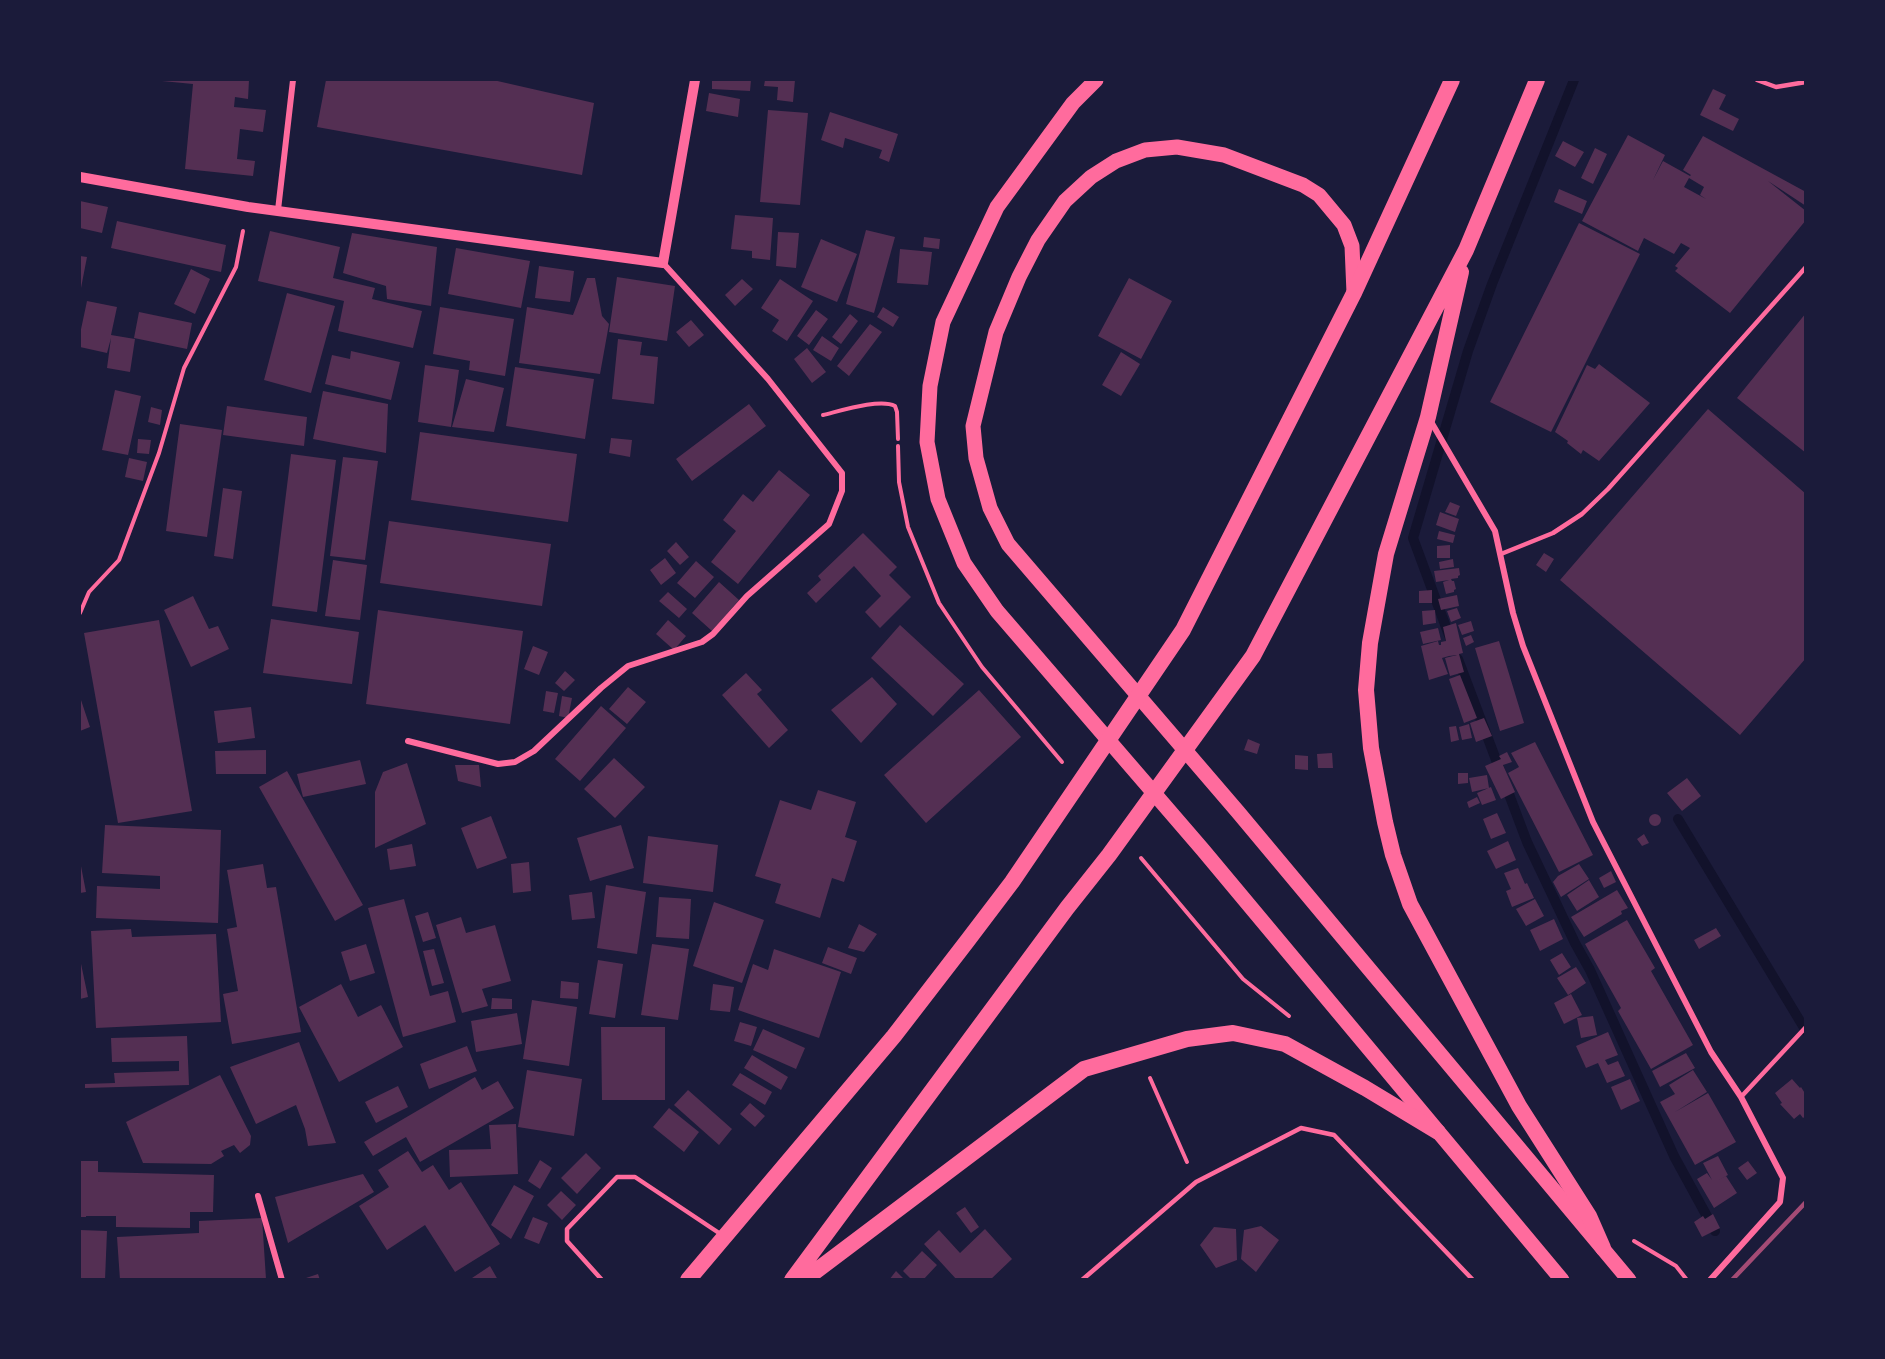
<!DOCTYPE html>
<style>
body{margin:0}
#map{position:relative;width:1885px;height:1359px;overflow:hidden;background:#1b1b3a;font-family:"Space Grotesk",sans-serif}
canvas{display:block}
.frame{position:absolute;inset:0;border:81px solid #1b1b3a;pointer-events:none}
</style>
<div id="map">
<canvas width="1885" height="1359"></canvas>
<div class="frame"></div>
</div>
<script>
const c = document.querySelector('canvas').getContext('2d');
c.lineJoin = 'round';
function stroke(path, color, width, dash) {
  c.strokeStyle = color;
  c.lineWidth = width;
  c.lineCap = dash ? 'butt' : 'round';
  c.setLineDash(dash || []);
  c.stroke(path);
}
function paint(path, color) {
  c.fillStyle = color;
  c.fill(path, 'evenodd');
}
const stream = new Path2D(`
 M 1450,638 L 1413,538 L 1468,351 L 1492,284 L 1574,80
 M 1458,659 L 1527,842 L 1575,943 L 1590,970 L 1674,1156 L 1715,1231
 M 1678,819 L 1806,1031`);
const building = new Path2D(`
 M 162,80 L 249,80 L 248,99 L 235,97 L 234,107 L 266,110 L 263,132 L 240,129 L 237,159 L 255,161 L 253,176 L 185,169 L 193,84 L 162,81 Z
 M 326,80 L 493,80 L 594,103 L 582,175 L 317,127 Z
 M 712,80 L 751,80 L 750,91 L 712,89 Z
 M 765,80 L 795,80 L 793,102 L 777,100 L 778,87 L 764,86 Z
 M 1713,89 L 1726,95 L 1719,109 L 1739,119 L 1733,131 L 1700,115 Z
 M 709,93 L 740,99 L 738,117 L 706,111 Z
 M 768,110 L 808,113 L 800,205 L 760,202 Z
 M 830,112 L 898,134 L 889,162 L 879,158 L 882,150 L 845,138 L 843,148 L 821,140 Z
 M 1628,135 L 1665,155 L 1653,180 L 1663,161 L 1690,176 L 1691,175 L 1683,170 L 1703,136 L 1806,192 L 1806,206 L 1768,181 L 1806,211 L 1806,220 L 1730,313 L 1675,271 L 1678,268 L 1675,266 L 1690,248 L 1681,243 L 1674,254 L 1644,238 L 1638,251 L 1582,221 ZM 1689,178 L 1704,187 L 1700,195 L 1706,199 L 1684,187 Z
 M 1563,141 L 1584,152 L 1575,167 L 1555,156 Z
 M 1595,148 L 1607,154 L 1593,184 L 1581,178 Z
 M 1559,189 L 1587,201 L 1582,214 L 1554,202 Z
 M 80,201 L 108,207 L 102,233 L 80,228 Z
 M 735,215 L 773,218 L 770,260 L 752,258 L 752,251 L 731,249 Z
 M 117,221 L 226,245 L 221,272 L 111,248 Z
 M 1579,223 L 1640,254 L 1551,432 L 1490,402 Z
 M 866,230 L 895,237 L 874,313 L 846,304 Z
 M 270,231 L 340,247 L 333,278 L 375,288 L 372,299 L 422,311 L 413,348 L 338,331 L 344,301 L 258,281 Z
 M 778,232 L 799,233 L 796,268 L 776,266 Z
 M 352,233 L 437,247 L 431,306 L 387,299 L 386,286 L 343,273 Z
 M 924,237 L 940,239 L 939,249 L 923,247 Z
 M 821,239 L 857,254 L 837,302 L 801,287 Z
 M 456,248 L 530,261 L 521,308 L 448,294 Z
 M 900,249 L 932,252 L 928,285 L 897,283 Z
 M 80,256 L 87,257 L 81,288 L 80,288 Z
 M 539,266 L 574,271 L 570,302 L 535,298 Z
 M 191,269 L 210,279 L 195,314 L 174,304 Z
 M 617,277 L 675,286 L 667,341 L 609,332 Z
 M 587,278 L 595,278 L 602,316 L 609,324 L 600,374 L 519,363 L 527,307 L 573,315 Z
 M 1129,278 L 1172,301 L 1141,359 L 1098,336 Z
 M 742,279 L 753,289 L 735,306 L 725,295 Z
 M 780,279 L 813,301 L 787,341 L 772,331 L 779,320 L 761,308 Z
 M 287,293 L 335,306 L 311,393 L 264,380 Z
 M 87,301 L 117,307 L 111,335 L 135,339 L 130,372 L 107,368 L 111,338 L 107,353 L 80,347 L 80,334 Z
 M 440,307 L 514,319 L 505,376 L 469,370 L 470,361 L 433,354 Z
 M 883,307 L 899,317 L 893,327 L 877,317 Z
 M 816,310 L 828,319 L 809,345 L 797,336 Z
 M 139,312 L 192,323 L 187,349 L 134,338 Z
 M 1806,313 L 1806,453 L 1737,398 Z
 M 850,314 L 858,321 L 841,344 L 832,337 Z
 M 691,320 L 704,335 L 689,347 L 676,332 Z
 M 870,324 L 882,332 L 849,376 L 837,366 Z
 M 822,336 L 839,348 L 831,361 L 813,350 Z
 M 618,339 L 642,342 L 640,355 L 658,357 L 654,404 L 612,399 Z
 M 807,348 L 826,372 L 812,383 L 794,359 Z
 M 351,351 L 400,362 L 391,400 L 325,384 L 332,355 L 350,359 Z
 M 1121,352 L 1140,364 L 1121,396 L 1102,385 Z
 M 1599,364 L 1650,403 L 1599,461 L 1583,450 L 1581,454 L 1567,443 L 1568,441 L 1555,432 L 1587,365 L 1595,369 Z
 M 425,365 L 459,370 L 451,427 L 418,422 Z
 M 515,367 L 594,379 L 585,439 L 506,426 Z
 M 466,379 L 504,388 L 494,432 L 452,427 Z
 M 115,390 L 141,396 L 128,455 L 102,450 Z
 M 323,391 L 388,404 L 386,453 L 313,439 Z
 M 749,404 L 766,426 L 692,481 L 676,459 Z
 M 227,406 L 307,417 L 304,446 L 223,435 Z
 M 151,407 L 162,410 L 160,425 L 148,422 Z
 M 1708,409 L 1806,494 L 1806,658 L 1740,735 L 1560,580 Z
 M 180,424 L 222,430 L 207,537 L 166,531 Z
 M 420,432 L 577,454 L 568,522 L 411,500 Z
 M 611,438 L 632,440 L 630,457 L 609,453 Z
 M 138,439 L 151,440 L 149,454 L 137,453 Z
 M 291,454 L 336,460 L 317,612 L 272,606 Z
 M 343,457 L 378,461 L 365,560 L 330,556 Z
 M 129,458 L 147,462 L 143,481 L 125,477 Z
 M 779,470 L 810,495 L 738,584 L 711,562 L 736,531 L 723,520 L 743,494 L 753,502 Z
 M 223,488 L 242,491 L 233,559 L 214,556 Z
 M 1450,502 L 1460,506 L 1456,516 L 1445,512 Z
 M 1440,512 L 1459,519 L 1455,532 L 1436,525 Z
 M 389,521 L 551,544 L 542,606 L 380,583 Z
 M 1439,531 L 1455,535 L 1453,543 L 1437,539 Z
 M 863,533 L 897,567 L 889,575 L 911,597 L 880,628 L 865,612 L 881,596 L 854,566 L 816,603 L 807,593 L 821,580 L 818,576 Z
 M 676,542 L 689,557 L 680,565 L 667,551 Z
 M 1450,545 L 1450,558 L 1437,558 L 1437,546 Z
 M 1544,553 L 1554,559 L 1546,572 L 1536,565 Z
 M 665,558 L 676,573 L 661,585 L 650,570 Z
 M 1453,559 L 1454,567 L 1440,569 L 1439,562 Z
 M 333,560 L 367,565 L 360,620 L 325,616 Z
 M 696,561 L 714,577 L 695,598 L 677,583 Z
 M 1459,568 L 1460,575 L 1458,576 L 1458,578 L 1451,579 L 1452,581 L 1454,581 L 1456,589 L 1454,590 L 1454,592 L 1446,594 L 1443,582 L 1449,580 L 1436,582 L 1434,571 Z
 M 719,582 L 739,600 L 712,631 L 692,613 Z
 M 1432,590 L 1432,603 L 1419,603 L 1419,591 Z
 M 668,592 L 687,609 L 679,618 L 659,601 Z
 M 1457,595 L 1459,606 L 1441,610 L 1438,599 Z
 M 193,596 L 209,629 L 218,626 L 229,649 L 191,667 L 164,610 Z
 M 1457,608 L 1461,618 L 1451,622 L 1447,611 Z
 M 378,610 L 523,631 L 510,724 L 366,704 Z
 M 1435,610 L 1436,623 L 1423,625 L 1422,611 Z
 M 271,619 L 359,632 L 352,684 L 263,673 Z
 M 159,620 L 192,811 L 118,823 L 84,633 Z
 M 668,620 L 686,636 L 674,650 L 656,634 Z
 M 1471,621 L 1474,631 L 1462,635 L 1458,625 Z
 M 1456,623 L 1463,653 L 1459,654 L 1464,672 L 1450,676 L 1445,658 L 1457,655 L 1449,656 L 1442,658 L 1448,674 L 1429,680 L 1421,646 L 1438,641 L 1439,645 L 1441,645 L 1441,642 L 1446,641 L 1443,627 Z
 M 900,625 L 964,684 L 933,716 L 871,658 Z
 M 1438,628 L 1441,640 L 1423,644 L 1420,632 Z
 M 1471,635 L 1474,642 L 1466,646 L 1463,638 Z
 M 1499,641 L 1524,723 L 1500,731 L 1475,648 Z
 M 533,646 L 548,652 L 539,675 L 524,669 Z
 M 565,671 L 575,680 L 564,691 L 555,683 Z
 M 746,673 L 762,690 L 757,694 L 788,730 L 769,748 L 722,695 Z
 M 1460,675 L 1477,718 L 1464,723 L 1449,679 Z
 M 872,677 L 897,704 L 861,743 L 831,710 Z
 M 628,687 L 646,702 L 627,724 L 609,709 Z
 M 979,690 L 1021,737 L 926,823 L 884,775 Z
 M 546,691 L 558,693 L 554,713 L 543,711 Z
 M 562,696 L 572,698 L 568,718 L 559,716 Z
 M 80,697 L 90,727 L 80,731 Z
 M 601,706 L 626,728 L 580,781 L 555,759 Z
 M 251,707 L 255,738 L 218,743 L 214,711 Z
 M 1484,718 L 1492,736 L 1476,742 L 1470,723 Z
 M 1469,724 L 1472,738 L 1462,740 L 1459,727 Z
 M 1456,726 L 1459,740 L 1451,742 L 1449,727 Z
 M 1248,739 L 1260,744 L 1257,754 L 1244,750 Z
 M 1535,742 L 1593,855 L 1559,872 L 1508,773 L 1519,767 L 1511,753 Z
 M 266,750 L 266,774 L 216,774 L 215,751 Z
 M 1507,752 L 1512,762 L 1503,765 L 1515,792 L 1501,799 L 1485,766 L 1501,759 L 1499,756 Z
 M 1332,753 L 1333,768 L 1318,768 L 1317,754 Z
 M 1295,755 L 1308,756 L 1308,770 L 1295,769 Z
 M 614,758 L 645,787 L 615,818 L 584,789 Z
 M 360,760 L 366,784 L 303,797 L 297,774 Z
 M 407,763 L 426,824 L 375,848 L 375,792 L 383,772 Z
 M 455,765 L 479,765 L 481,787 L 458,781 Z
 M 287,771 L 363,905 L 335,921 L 259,787 Z
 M 1458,773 L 1468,773 L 1468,783 L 1458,784 Z
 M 1487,775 L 1489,788 L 1472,792 L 1469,778 Z
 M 1687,778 L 1701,796 L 1682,811 L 1667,793 Z
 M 1491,787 L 1496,800 L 1482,805 L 1477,793 Z
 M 818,790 L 856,802 L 845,837 L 857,841 L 844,882 L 832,878 L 820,918 L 775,903 L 781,884 L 755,876 L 780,800 L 811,810 Z
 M 1477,797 L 1480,803 L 1469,808 L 1467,802 Z
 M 1497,813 L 1506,833 L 1491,839 L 1483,819 Z
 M1649 820a6 6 0 1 1 12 0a6 6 0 1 1-12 0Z
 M 491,816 L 507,858 L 477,869 L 461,828 Z
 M 105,825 L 221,830 L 218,923 L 96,918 L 97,886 L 160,889 L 160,876 L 102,873 Z
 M 621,825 L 634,868 L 590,881 L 577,838 Z
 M 1644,834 L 1649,843 L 1642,846 L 1637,839 Z
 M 648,836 L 718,845 L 713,892 L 643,883 Z
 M 1508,841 L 1516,860 L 1496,869 L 1487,851 Z
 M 412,844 L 416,866 L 390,870 L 387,849 Z
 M 80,861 L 86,892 L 80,893 Z
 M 529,862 L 531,891 L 513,893 L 511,864 Z
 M 263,864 L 267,888 L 276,887 L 301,1032 L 232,1044 L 223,994 L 238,991 L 227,929 L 237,927 L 227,870 Z
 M 1579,864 L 1589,879 L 1561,897 L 1553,882 L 1558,876 Z
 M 1518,868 L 1525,884 L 1527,883 L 1534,898 L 1512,907 L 1506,891 L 1511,889 L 1504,873 Z
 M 1611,871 L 1616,882 L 1604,888 L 1599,878 Z
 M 1589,880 L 1599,897 L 1577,911 L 1567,895 Z
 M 606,885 L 646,892 L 637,954 L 597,948 Z
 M 1617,890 L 1628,908 L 1621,911 L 1622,914 L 1584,937 L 1571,917 Z
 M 592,892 L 595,918 L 572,920 L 569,895 Z
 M 659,897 L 691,899 L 689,939 L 656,937 Z
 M 404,899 L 430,996 L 448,991 L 456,1022 L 403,1037 L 368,908 Z
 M 1535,899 L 1544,916 L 1526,926 L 1516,909 Z
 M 714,902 L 764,920 L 742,983 L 693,966 Z
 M 428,912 L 436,938 L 423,942 L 415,916 Z
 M 461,917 L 466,933 L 495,925 L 511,981 L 482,989 L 488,1006 L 462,1013 L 436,925 Z
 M 1554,919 L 1563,939 L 1540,951 L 1530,930 Z
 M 1627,920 L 1655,968 L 1651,971 L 1693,1045 L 1651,1069 L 1618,1011 L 1621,1008 L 1585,944 Z
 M 859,924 L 877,934 L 864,952 L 848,948 Z
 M 1716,928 L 1721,936 L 1699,949 L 1694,940 Z
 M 131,929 L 132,937 L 216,934 L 221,1022 L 96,1028 L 91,931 Z
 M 366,944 L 375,973 L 350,981 L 341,952 Z
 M 652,944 L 689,949 L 678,1020 L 641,1015 Z
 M 828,947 L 857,958 L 851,974 L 822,963 Z
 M 434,949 L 444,983 L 432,986 L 423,951 Z
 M 774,949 L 841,972 L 819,1038 L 738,1010 L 753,964 L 768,970 Z
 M 1562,953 L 1571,967 L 1559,975 L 1550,960 Z
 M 80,959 L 88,997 L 80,999 Z
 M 598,960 L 623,964 L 615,1018 L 589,1014 Z
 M 1576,967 L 1586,983 L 1568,995 L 1557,978 Z
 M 561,981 L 579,983 L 578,999 L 560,998 Z
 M 341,984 L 358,1017 L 381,1005 L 403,1047 L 339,1082 L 299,1007 Z
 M 713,984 L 734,987 L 730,1012 L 710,1010 Z
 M 1571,994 L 1582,1015 L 1564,1024 L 1554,1003 Z
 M 492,998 L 512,999 L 512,1009 L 491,1009 Z
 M 532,1000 L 577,1007 L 569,1066 L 523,1059 Z
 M 517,1013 L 522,1044 L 476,1052 L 471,1021 Z
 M 1593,1016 L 1597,1035 L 1581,1038 L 1577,1018 Z
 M 740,1022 L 757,1027 L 751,1046 L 734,1041 Z
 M 601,1027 L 665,1027 L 665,1100 L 602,1100 Z
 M 763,1029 L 805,1048 L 796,1069 L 753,1050 Z
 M 1608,1032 L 1618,1055 L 1605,1060 L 1608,1065 L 1618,1061 L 1625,1076 L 1607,1083 L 1598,1063 L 1586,1068 L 1576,1046 Z
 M 187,1036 L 189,1085 L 85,1088 L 85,1084 L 115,1083 L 114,1073 L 179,1071 L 179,1061 L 112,1062 L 111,1038 Z
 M 299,1042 L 336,1143 L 308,1146 L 305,1129 L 296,1105 L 256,1124 L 230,1067 Z
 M 467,1046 L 477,1071 L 429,1089 L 420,1064 Z
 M 1686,1053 L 1695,1068 L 1660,1087 L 1652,1071 Z
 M 752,1055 L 788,1077 L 781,1090 L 744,1068 Z
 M 527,1070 L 582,1079 L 574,1136 L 518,1127 Z
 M 1693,1070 L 1707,1092 L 1675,1112 L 1708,1093 L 1736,1142 L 1695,1165 L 1660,1102 L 1675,1094 L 1669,1085 Z
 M 740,1073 L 772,1092 L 765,1105 L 732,1085 Z
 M 220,1075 L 251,1136 L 250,1145 L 240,1153 L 234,1145 L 221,1151 L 224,1156 L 211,1164 L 143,1163 L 126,1122 Z
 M 475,1077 L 482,1090 L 498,1081 L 514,1108 L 420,1162 L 406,1137 L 373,1156 L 364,1142 Z
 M 1630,1079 L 1640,1101 L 1621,1110 L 1611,1087 Z
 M 1792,1079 L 1800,1088 L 1801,1087 L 1806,1095 L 1806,1116 L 1803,1118 L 1800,1114 L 1794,1119 L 1780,1104 L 1782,1103 L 1775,1093 Z
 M 398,1086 L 408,1107 L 376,1123 L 365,1102 Z
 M 688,1090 L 732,1129 L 719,1145 L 674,1105 Z
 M 750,1103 L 765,1116 L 755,1127 L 740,1114 Z
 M 669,1108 L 699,1132 L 684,1152 L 653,1127 Z
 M 516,1124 L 518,1174 L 450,1177 L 449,1150 L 491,1149 L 489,1125 Z
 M 408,1151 L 422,1172 L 433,1165 L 449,1190 L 461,1182 L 500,1244 L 455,1272 L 425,1225 L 387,1250 L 359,1206 L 389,1187 L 378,1170 Z
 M 586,1153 L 601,1168 L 577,1194 L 561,1178 Z
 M 1718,1156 L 1728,1175 L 1713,1183 L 1726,1176 L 1737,1193 L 1714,1208 L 1697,1179 L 1707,1173 L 1712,1180 L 1703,1163 Z
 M 540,1160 L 552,1168 L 540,1189 L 528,1181 Z
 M 80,1161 L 98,1161 L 98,1172 L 214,1175 L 213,1212 L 190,1212 L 190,1228 L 116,1227 L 116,1216 L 86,1216 L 86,1217 L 80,1217 Z
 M 1748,1161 L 1757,1173 L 1747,1180 L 1738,1168 Z
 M 363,1174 L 374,1192 L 288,1243 L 275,1197 Z
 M 514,1185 L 534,1196 L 511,1239 L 491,1225 Z
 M 561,1191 L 576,1205 L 562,1220 L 547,1205 Z
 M 965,1207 L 979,1227 L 971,1233 L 956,1213 Z
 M 1713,1214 L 1720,1228 L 1702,1237 L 1694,1222 L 1703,1216 L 1705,1219 Z
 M 533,1217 L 548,1223 L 539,1244 L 524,1238 Z
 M 262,1218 L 266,1279 L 120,1280 L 117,1237 L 199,1233 L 199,1221 Z
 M 1261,1226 L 1279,1240 L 1256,1272 L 1241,1259 L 1244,1230 Z
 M 1214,1227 L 1236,1229 L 1237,1260 L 1216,1268 L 1200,1245 Z
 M 985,1229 L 1012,1259 L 990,1280 L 957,1280 L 924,1244 L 939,1230 L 960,1253 Z
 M 80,1230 L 107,1231 L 105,1280 L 80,1280 Z
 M 922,1251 L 937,1265 L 923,1280 L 912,1280 L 903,1271 Z
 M 490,1266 L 498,1280 L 469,1280 Z
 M 896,1271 L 905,1280 L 889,1280 Z
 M 318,1274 L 320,1280 L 303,1280 L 303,1279 Z`);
const path = new Path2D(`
 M 823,415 C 840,411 880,398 895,406 L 897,412 L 898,439
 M 898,446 L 899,482 L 908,527 L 939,603 L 982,667 L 1062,762
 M 80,613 L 89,592 L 119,560 L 159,453 L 184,368 L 236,267 L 243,231
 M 1141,858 L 1243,979 L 1289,1016
 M 1150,1078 L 1187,1162
 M 1634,1241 L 1676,1266 L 1687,1280`);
const service = new Path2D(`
 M 1757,80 L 1776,87 L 1806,82
 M 1501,554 L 1553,533 L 1582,514 L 1608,489 L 1806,267
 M 1741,1097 L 1806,1027
 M 602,1280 L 567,1241 L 567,1229 L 617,1177 L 635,1177 L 722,1235
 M 1082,1280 L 1196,1182 L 1301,1128 L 1334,1135 L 1473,1280`);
const minor = new Path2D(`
 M 278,210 L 293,80
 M 1430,420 L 1495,531 L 1513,613 L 1523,646 L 1593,822 L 1711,1052 L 1741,1097 L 1783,1178 L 1780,1202 L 1710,1280
 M 408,741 L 498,764 L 515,762 L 534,751 L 601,688 L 628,666 L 702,642 L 713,634 L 747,596 L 829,524 L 842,491 L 842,473 L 768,379 L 663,263
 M 258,1196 L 282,1280`);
const tertiary = new Path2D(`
 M 80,177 L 248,207 L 663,263 L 695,80`);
const primary = new Path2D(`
 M 1096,80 L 1073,103 L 997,207 L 943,322 L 930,386 L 927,442 L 938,499 L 964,563 L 997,611 L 1203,850 L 1562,1280
 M 1354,293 L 1352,246 L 1344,225 L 1319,195 L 1303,185 L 1224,155 L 1177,147 L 1145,150 L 1116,161 L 1091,177 L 1065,201 L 1038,240 L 1019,277 L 996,332 L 973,426 L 976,458 L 990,508 L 1008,544 L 1238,812 L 1629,1280`);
const trunk = new Path2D(`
 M 1461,272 L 1428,417 L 1386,554 L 1370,643 L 1366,690 L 1371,748 L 1385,822 L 1393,855 L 1410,904 L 1519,1106 L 1589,1216 L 1603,1248
 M 688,1280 L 894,1036 L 968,940 L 1012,882 L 1183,630 L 1354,293 L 1452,80
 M 792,1280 L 1067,908 L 1109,855 L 1253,656 L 1466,250 L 1537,80
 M 804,1280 L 1084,1069 L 1187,1039 L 1233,1033 L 1285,1044 L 1365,1088 L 1438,1132`);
const rail = new Path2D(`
 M 1732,1280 L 1806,1202`);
stroke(stream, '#12122b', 10);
paint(building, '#542f53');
stroke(path, '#ff6b9d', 4);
stroke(service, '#ff6b9d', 4.5);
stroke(minor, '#ff6b9d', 6);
stroke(tertiary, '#ff6b9d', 10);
stroke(primary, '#ff6b9d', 15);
stroke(trunk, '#ff6b9d', 16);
stroke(rail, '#a44b75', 4.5);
</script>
